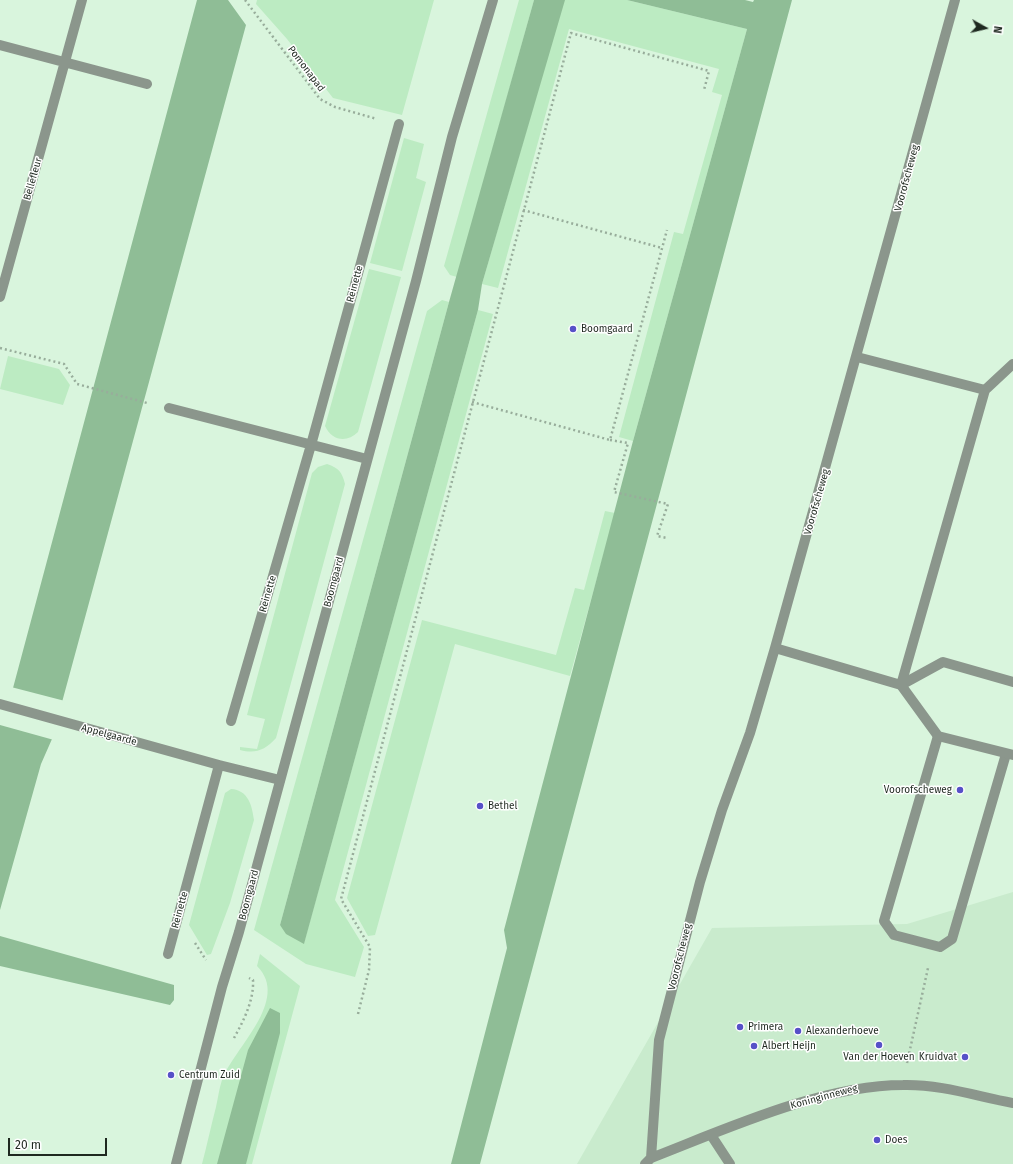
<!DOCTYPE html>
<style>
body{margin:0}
#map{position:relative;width:1013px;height:1164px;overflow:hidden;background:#d9f5dd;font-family:"Fira Sans",sans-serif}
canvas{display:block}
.north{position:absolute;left:965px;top:8px;width:40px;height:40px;-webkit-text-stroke:3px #fff;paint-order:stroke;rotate:98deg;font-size:11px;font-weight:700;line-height:16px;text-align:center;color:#1f2920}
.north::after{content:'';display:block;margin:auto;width:14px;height:18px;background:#1f2920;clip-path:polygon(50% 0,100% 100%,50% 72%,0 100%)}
.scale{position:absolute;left:8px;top:1138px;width:99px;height:18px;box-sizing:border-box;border:2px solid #1f2920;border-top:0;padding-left:5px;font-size:12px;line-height:14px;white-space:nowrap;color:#1f2920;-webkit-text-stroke:3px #fff;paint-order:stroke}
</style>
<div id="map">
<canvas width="1013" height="1164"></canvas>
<div class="north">N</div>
<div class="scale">20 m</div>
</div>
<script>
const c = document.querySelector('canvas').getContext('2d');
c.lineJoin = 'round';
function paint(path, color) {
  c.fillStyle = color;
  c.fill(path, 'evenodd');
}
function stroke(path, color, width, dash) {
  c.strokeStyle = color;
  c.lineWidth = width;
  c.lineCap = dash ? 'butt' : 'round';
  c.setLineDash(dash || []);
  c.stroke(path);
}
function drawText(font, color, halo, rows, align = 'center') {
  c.font = font + ' "Fira Sans",sans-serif';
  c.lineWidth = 3;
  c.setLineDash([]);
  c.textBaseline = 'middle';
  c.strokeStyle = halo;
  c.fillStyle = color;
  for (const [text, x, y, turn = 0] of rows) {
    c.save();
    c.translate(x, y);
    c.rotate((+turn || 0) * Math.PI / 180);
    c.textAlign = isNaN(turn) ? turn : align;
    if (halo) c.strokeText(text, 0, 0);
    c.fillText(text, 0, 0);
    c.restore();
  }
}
const built = new Path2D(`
 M 1013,892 L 1013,1164 L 577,1164 L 712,928 L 907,924 Z`);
const green = new Path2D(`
 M 257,0 L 434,0 L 402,115 L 333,98 L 287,39 L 256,4 Z
 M 519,0 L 534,0 L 457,277 L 450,275 L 444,266 Z
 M 564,0 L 627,0 L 747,29 L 633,441 L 619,437 L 674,232 L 683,234 L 722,95 L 712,92 L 719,69 L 569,29 L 498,288 L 482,284 Z
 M 404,138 L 424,144 L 416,178 L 426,182 L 402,271 L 370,263 Z
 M 369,269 L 401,277 L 358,432 C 347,443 332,441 325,426 Z
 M 442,300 L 449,302 L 280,925 L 304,943 L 478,310 L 493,314 L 335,900 L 364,947 L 355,977 L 306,964 L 254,930 L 427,311 Z
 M 8,356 L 59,369 L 70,385 L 63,405 L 0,389 Z
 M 327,464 C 339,468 342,472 345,484 L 276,738 C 265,750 256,754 240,750 L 240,747 L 257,749 L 265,719 L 247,715 L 312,473 L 318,467 Z
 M 605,511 L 615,513 L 570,676 L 455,644 L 375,935 L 368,936 L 347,898 L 422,620 L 556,655 L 575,588 L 584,590 Z
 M 231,789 C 248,790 252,805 254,820 L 230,903 L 211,954 L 207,955 L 189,925 L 225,793 Z
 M 260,954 L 300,986 L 252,1164 L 202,1164 C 207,1145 211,1126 216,1107 C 218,1098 219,1089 222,1080 C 234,1048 291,1000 257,966 Z`);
const water = new Path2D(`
 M 197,0 L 228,0 L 246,25 L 52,739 L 41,764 L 0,910 L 0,712 L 13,688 Z
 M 534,0 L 565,0 L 482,284 L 478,310 L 304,944 L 286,934 L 280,925 L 449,302 Z
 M 627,0 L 745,0 L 753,2 L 754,0 L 792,0 L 480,1164 L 451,1164 L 507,948 L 504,930 L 633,441 L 747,29 Z
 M 0,936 L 174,985 L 174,1000 L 170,1005 L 0,966 Z
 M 270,1008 L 280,1013 L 280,1033 L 246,1164 L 217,1164 L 248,1050 Z`);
const pier = new Path2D(`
 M 11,687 L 65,701 L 54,740 L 0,725 L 0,708 Z`);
const path = new Path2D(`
 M 245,0 L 320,99 L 335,107 L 377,119
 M 523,210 L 662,248
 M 0,348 L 64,364 L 77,384 L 147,403
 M 472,402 L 610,440 L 667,230
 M 610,440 L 628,443 L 614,492 L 668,504 L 657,536 L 667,538
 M 195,943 L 206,960
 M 358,1014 L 369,970 L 370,947 L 341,899 L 571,33 L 709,71 L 704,90
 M 234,1038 C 244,1020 254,1000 253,980 L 249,978
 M 907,1063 L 928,968`);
const service = new Path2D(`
 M 901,685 L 943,662 L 1013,682
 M 938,736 L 884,921 L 894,935 L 940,947 L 952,939 L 1006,754
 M 711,1135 L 730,1164`);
const minor = new Path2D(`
 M 0,45 L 147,84
 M 0,297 L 82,0
 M 857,357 L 985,390
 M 1013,364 L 985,390 L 901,685 L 938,736 L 1013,755
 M 169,408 L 367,459
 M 775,648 L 901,685
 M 0,704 L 219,765
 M 231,721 L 311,445 L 399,124
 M 168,954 L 219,765 L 280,780
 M 651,1158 L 659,1040 L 700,882 L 722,810 L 750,733 L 775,648 L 955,0
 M 645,1164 L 651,1158 C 726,1129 822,1085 903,1085 C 940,1084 976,1096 1013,1103`);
const tertiary = new Path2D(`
 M 176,1164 L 222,987 L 239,932 L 416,281 L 452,137 L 493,0`);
const markers = [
 [573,329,4,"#5750c8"],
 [960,790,4,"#5750c8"],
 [480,806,4,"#5750c8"],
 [740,1027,4,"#5750c8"],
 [798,1031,4,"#5750c8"],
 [879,1045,4,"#5750c8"],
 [754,1046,4,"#5750c8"],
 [965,1057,4,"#5750c8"],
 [171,1075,4,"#5750c8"],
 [877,1140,4,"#5750c8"]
];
const streetNames = [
 ["Pomonapad",306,69,53],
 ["Voorofscheweg",907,178,-75],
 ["Bellefleur",33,179,-74],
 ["Reinette",355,284,-75],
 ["Voorofscheweg",817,502,-74],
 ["Boomgaard",334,582,-75],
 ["Reinette",268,594,-74],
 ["Appelgaarde",109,735,15],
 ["Boomgaard",249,895,-75],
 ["Reinette",180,910,-75],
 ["Voorofscheweg",680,957,-76],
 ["Koninginneweg",824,1097,-15]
];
const poiNames = [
 ["Boomgaard",581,329],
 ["Voorofscheweg",952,790,"right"],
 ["Bethel",488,806],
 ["Primera",748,1027],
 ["Alexanderhoeve",806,1031],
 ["Albert Heijn",762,1046],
 ["Van der Hoeven",879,1057,"center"],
 ["Kruidvat",957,1057,"right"],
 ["Centrum Zuid",179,1075],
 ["Does",885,1140]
];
paint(built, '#c9ebcd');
paint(green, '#bcebc2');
paint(water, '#8fbd96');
paint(pier, '#d9f5dd');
stroke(path, '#98ad9b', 2.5, [2, 3]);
stroke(service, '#8b968c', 10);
stroke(minor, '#8b968c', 10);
stroke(tertiary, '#8b968c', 10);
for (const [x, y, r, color] of markers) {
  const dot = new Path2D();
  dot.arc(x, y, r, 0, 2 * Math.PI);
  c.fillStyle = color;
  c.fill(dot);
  stroke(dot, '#fff', 1.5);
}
drawText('10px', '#1f2920', '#fff', streetNames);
drawText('10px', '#1f2920', '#fff', poiNames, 'left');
</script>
